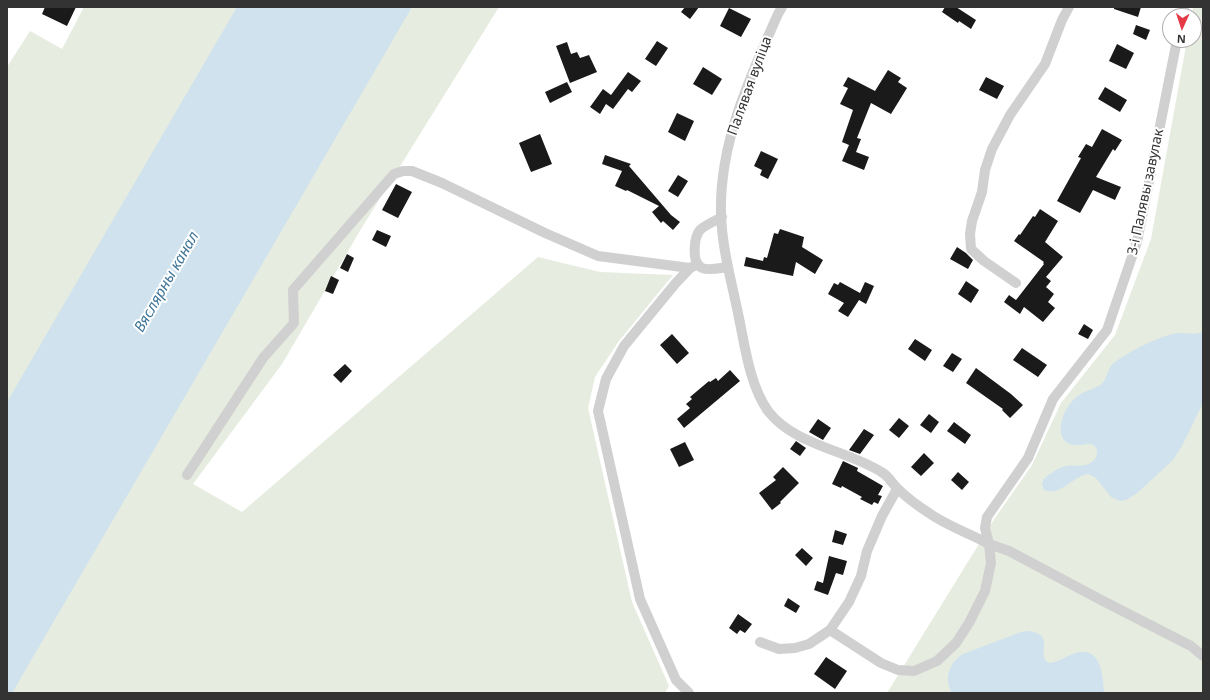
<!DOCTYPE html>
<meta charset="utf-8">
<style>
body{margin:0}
#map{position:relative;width:1210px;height:700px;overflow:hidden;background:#fff;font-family:"Noto Sans",sans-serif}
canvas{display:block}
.frame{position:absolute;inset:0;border:8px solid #333;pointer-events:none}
.north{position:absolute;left:1162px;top:8px;width:40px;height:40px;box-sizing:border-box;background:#fff;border:1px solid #adadad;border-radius:50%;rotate:183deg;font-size:11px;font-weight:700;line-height:16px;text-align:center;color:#333}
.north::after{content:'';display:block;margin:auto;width:14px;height:18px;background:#e63946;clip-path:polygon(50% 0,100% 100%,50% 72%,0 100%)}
</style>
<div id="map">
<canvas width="1210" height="700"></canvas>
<div class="frame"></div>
<div class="north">N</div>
</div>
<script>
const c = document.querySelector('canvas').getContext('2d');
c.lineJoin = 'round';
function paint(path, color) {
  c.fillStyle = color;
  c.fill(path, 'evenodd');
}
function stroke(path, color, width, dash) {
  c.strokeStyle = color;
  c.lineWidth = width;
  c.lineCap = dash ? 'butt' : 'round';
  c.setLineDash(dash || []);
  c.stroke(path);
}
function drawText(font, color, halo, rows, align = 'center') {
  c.font = font + ' "Noto Sans",sans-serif';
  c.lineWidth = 4;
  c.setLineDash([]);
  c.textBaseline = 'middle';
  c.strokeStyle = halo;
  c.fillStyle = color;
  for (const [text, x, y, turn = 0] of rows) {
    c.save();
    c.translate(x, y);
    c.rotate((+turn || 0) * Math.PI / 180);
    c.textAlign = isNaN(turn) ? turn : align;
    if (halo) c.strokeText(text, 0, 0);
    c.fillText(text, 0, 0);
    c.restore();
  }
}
const green = new Path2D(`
 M 84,7 L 499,7 L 361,229 L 282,364 L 193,484 L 242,512 L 538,257 L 600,272 L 673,275 L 619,341 L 595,377 L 588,408 L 632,602 L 669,686 L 665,693 L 7,693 L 7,67 L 30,31 L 62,49 Z
 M 1193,7 L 1203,7 L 1203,693 L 887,693 L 995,518 L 1032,465 L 1061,403 L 1115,335 L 1151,239 L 1187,40 L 1194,40 L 1194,16 L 1192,16 Z`);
const water = new Path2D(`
 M 237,7 L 412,7 L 12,693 L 7,693 L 7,402 Z
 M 1203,332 L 1203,403 L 1182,446 L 1173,460 L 1136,494 L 1126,500 L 1120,501 L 1111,497 L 1096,478 L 1088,474 C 1073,476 1060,497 1044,490 L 1042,484 C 1043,478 1047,476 1052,473 C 1057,469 1062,466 1068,466 C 1078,465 1090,468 1096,457 C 1099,451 1096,444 1089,444 C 1084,444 1079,446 1074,445 C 1059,443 1059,428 1063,417 C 1067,405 1076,395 1087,391 C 1091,389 1095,388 1099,386 C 1108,381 1106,368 1115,362 C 1128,352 1163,334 1179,333 C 1187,333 1195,335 1203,332 Z
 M 1028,631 C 1055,634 1038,652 1046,661 C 1055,671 1082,637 1097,660 C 1103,669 1103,683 1104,693 L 952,693 C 943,678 950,662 963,654 L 1021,632 Z`);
const building = new Path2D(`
 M 45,7 L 76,7 L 67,26 L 42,14 Z
 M 685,7 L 699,7 L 690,19 L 681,12 Z
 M 945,7 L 956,7 L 976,20 L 971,29 L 959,21 L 958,23 L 942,12 Z
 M 1114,7 L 1141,7 L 1138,17 L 1114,9 Z
 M 729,8 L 751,19 L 741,37 L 720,26 Z
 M 1136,25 L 1150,30 L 1146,40 L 1133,34 Z
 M 657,41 L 668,48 L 656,66 L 645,59 Z
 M 567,42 L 571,54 L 577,52 L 580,58 L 589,55 L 597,72 L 570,83 L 556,46 Z
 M 1117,44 L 1134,53 L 1126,69 L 1109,61 Z
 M 703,67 L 722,79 L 712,95 L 693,84 Z
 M 888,70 L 901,78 L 898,82 L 907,88 L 891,114 L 871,103 L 857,138 L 861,139 L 856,152 L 869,157 L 864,170 L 842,161 L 849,145 L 842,142 L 853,110 L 840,104 L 848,88 L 843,86 L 848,77 L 875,91 Z
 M 628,72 L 641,81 L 632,92 L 628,89 L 613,109 L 606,104 L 600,114 L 590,107 L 603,89 L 611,95 Z
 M 986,77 L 1004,86 L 997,99 L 979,90 Z
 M 567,82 L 572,92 L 550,103 L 545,92 Z
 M 1105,87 L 1127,100 L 1120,112 L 1098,99 Z
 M 677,113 L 694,121 L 685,141 L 668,132 Z
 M 1102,129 L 1122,140 L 1115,151 L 1113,149 L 1096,177 L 1121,187 L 1115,200 L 1093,190 L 1080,213 L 1057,201 L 1081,158 L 1078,157 L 1086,144 L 1092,147 Z
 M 540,134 L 552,164 L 531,172 L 519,143 Z
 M 761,151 L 778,159 L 768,179 L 760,175 L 762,170 L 754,166 Z
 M 605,155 L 631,164 L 629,166 L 671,215 L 680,222 L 673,230 L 663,221 L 661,223 L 652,212 L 659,206 L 627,190 L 626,191 L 615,186 L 622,171 L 602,164 Z
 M 678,175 L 688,181 L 678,197 L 668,191 Z
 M 396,184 L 412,192 L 398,218 L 382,210 Z
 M 1040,209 L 1058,221 L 1045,242 L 1063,257 L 1046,277 L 1051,281 L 1046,287 L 1054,294 L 1048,302 L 1055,308 L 1043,322 L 1024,307 L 1020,314 L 1004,302 L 1009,295 L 1016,300 L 1044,264 L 1043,263 L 1044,262 L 1014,241 L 1019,234 L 1020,235 L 1033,216 L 1035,217 Z
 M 780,229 L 804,237 L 802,247 L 823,260 L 815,274 L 796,262 L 793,276 L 744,266 L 746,257 L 763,261 L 764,257 L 767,258 L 774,233 L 778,234 Z
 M 377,230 L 391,236 L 386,247 L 372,240 Z
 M 957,247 L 966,253 L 973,260 L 968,269 L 950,259 Z
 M 347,254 L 354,258 L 348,272 L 340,268 Z
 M 331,276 L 339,280 L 333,294 L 325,291 Z
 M 966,281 L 979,290 L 971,303 L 958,294 Z
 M 840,282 L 860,293 L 865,282 L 874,286 L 866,304 L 859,300 L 848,317 L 838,311 L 844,303 L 828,294 L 834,283 L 838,285 Z
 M 1084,324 L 1093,330 L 1088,339 L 1078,334 Z
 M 672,334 L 689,353 L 677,364 L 660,345 Z
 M 915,339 L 932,350 L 925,361 L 908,349 Z
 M 1022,348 L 1047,365 L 1038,377 L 1013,360 Z
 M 952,353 L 962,359 L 953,372 L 943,366 Z
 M 345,364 L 352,371 L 341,383 L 333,375 Z
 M 976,368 L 1011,394 L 1023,405 L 1010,418 L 1002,410 L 1003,409 L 966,383 Z
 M 730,370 L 740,381 L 684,428 L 677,419 L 690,408 L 686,404 L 692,399 L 690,397 L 709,381 L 710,382 L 716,378 L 718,381 Z
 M 929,414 L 939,422 L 931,433 L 920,425 Z
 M 899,418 L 909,426 L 899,438 L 889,430 Z
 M 818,419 L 831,428 L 823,440 L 809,432 Z
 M 954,422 L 971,435 L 965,444 L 947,431 Z
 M 864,429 L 874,435 L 860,454 L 849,450 Z
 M 796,441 L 806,448 L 800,456 L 790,449 Z
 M 685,442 L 694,460 L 679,467 L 670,449 Z
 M 924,453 L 934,463 L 921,476 L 911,467 Z
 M 843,461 L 858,468 L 857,471 L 883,486 L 878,495 L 882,496 L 878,504 L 874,502 L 872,505 L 860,499 L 862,497 L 842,486 L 841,488 L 832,484 Z
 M 783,467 L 799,483 L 780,502 L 781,503 L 772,510 L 759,493 L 776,480 L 773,477 Z
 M 958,472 L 969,482 L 962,490 L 951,480 Z
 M 835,530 L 847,534 L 843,545 L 832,542 Z
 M 802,548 L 813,558 L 806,566 L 795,555 Z
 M 829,556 L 847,561 L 843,575 L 836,573 L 828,595 L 814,590 L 817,581 L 823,583 Z
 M 788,598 L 800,606 L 796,613 L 784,606 Z
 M 738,614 L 752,624 L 745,633 L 740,630 L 737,634 L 729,628 Z
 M 826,657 L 847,671 L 835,689 L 814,674 Z`);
const street = new Path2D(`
 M 782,7 L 778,14 C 750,77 719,143 721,214 C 722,249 732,283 739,318 C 745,347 750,386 768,411 C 795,446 848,450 883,473 C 889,477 892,483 897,488 C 906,497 918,506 929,513 C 947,526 969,533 989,544 L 985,528 L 987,517 L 1028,458 L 1053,399 L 1107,330 L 1137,242 L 1177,40
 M 1182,16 L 1184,7
 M 722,217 C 715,221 705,225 700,230 C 694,237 691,263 702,268 C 709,271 720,268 727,267
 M 1016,283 L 984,261 L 971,249 L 970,234 L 972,221 L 982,192 L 985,170 L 992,149 L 1010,115 L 1045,64 L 1062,20 L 1069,7
 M 187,475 L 263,358 L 294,323 L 293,290 L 394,174 L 403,171 L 412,171 L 442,183 L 545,233 L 598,256 L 690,268
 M 830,630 L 881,663 L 898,670 L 914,671 L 937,661 L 956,643 L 969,623 L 985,591 L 991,563 L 989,544 L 1009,551 L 1103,601 L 1191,646 L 1203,656
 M 760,642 L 779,649 L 795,648 L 809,644 L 830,630 L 849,602 L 861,576 L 867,551 L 882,516 L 897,489
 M 689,693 L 676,680 L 640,599 L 598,411 L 606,379 L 624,346 L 675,284 L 690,268 L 698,264`);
const streetNames = [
 ["Палявая вуліца",750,86,-70],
 ["3-і Палявы завулак",1146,192,-78]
];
const waterNames = [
 ["Вяслярны канал",167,282,-60]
];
paint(green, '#e6ecdf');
paint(water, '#cfe2ee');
paint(building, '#1a1a1a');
stroke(street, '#d0d0d0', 10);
drawText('14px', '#333', '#fff', streetNames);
drawText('italic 15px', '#3f7597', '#fff', waterNames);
</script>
